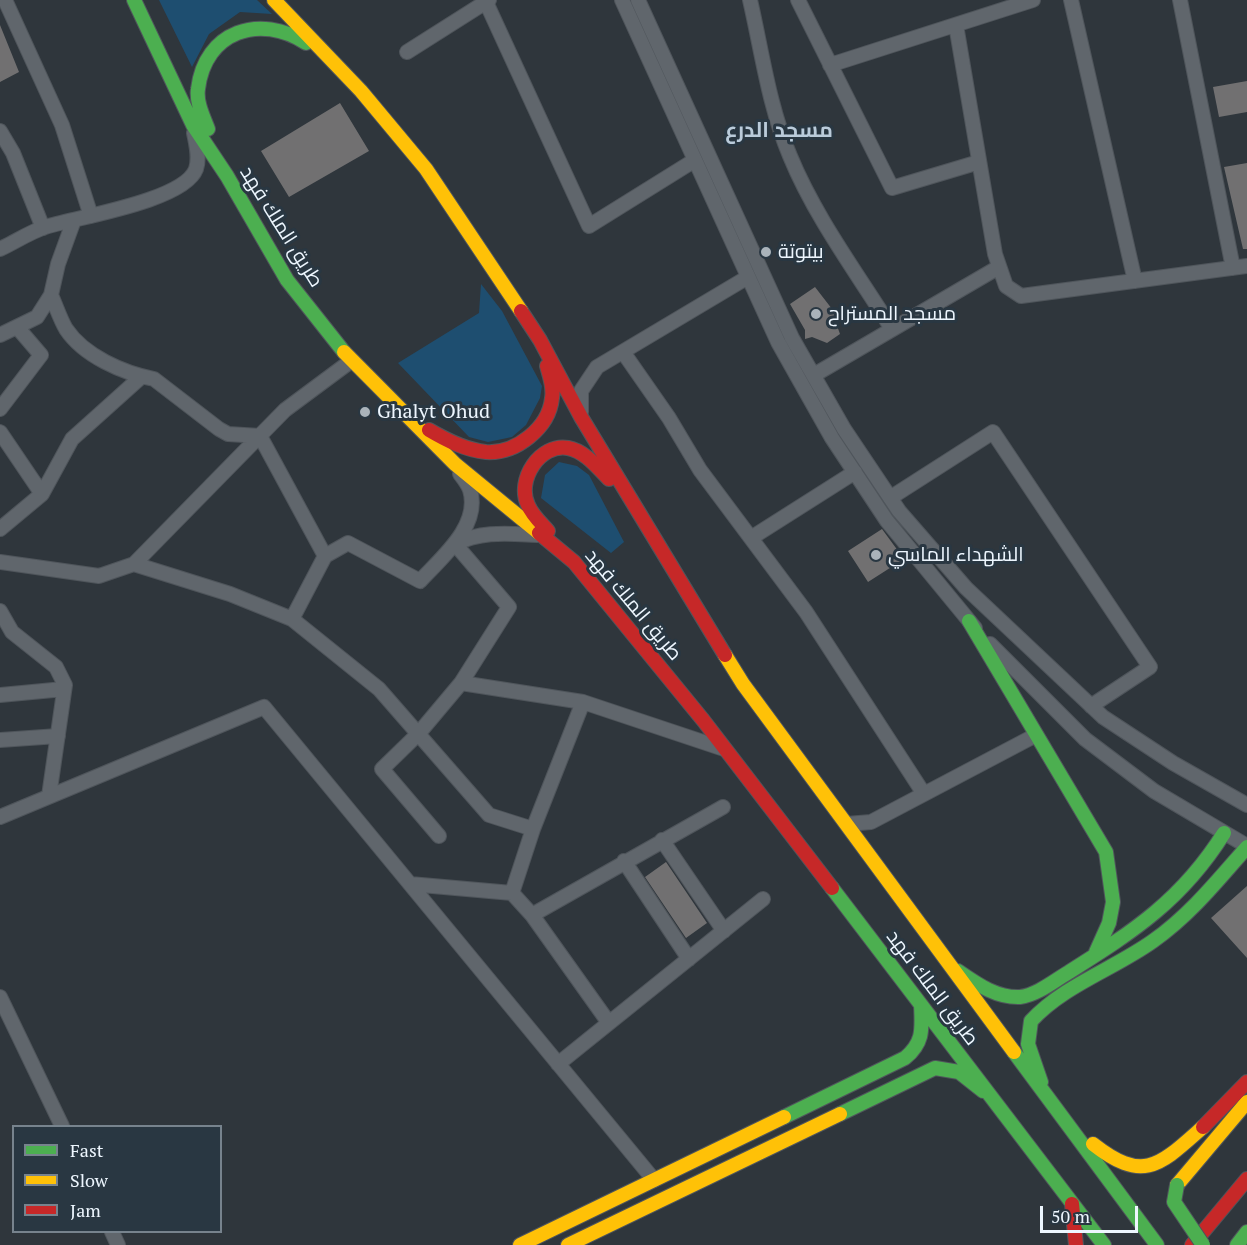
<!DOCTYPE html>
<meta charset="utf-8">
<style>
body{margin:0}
#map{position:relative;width:1247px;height:1245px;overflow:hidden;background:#2f363c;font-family:"PT Serif",serif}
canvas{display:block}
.legend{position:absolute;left:12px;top:1125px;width:210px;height:108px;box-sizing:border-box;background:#293742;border:2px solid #77838d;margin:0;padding:8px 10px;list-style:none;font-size:18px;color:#edf6fe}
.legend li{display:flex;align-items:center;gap:12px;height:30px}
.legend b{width:30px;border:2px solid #77838d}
.scale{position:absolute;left:1040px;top:1206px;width:98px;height:27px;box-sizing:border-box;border:3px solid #edf6fe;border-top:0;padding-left:8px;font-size:18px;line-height:21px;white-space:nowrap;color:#edf6fe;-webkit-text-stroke:4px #293742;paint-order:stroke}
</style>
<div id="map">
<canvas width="1247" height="1245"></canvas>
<ul class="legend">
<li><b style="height:8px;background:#4caf50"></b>Fast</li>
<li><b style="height:8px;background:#ffc107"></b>Slow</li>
<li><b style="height:8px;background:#c62828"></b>Jam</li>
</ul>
<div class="scale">50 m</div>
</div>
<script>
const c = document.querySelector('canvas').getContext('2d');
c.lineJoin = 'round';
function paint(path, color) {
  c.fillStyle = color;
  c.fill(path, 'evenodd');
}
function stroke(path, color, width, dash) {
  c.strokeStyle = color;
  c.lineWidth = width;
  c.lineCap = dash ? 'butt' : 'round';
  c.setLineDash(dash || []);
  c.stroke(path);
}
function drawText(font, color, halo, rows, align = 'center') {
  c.font = font + ' "PT Serif",Cairo,serif';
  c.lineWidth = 6;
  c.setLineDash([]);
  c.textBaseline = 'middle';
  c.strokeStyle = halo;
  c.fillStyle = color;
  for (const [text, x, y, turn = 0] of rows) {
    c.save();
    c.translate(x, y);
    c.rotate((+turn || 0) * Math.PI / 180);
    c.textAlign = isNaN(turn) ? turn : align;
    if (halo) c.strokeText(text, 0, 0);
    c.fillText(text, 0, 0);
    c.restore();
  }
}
const green = new Path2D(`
 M 159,0 L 257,0 L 272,14 L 240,12 L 209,34 L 192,67 Z
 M 481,284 L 502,311 L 542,386 L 540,398 L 526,425 L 512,437 L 488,442 L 469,437 L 398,363 L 479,313 Z
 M 559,462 L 577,466 L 589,475 L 624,542 L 611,553 L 541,498 L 545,475 Z`);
const building = new Path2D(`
 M 0,25 L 19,72 L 0,82 Z
 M 1247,81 L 1247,112 L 1219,117 L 1213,87 Z
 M 340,103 L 369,151 L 289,197 L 261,151 Z
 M 1247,163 L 1247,249 L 1243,249 L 1224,167 Z
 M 815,287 L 839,318 L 835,320 L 840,334 L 827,343 L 812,337 L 805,339 L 805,330 L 790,304 Z
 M 882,529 L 904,559 L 868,582 L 848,551 Z
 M 666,862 L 707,923 L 686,938 L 645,877 Z
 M 1247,886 L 1247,958 L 1211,918 Z`);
const street = new Path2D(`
 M 5,0 L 62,125 L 91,216
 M 485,0 L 589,226 L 695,160
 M 622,0 L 778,342 L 832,438 L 887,521 L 975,628
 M 638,0 L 792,338 L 844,429 L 899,511 L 966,588 L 1103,717 L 1173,763 L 1247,805
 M 750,0 C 762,52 769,107 790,156 C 815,217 857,273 892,329
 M 798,0 L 892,188 L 979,162
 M 1071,0 L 1135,281
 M 1180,0 L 1233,268
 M 956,25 L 995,254 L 1006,286 L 1021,296 L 1247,266
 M 407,52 L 489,0
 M 830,65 L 1033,0
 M 0,131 L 13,153 L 43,228
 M 0,249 C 15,242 30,232 45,227 C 78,217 184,201 196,169 C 200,157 196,144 194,133
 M 51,295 C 56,306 60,319 66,329 C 84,356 123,373 154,379 L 219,429 L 228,434 L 260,436 L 325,556 L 292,619
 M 0,335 L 37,317 L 51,295 L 58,264 L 74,220
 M 623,352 L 669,418 L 700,470 L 806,612 L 924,794
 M 814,375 L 999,267
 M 0,409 L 41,355 L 17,327
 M 581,412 L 581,391 L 597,367 L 748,277
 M 0,432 L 42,494
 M 890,498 L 993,432 L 1150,667 L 1091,706
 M 0,529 L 42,494 L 72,439 L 141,377
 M 751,538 L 855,472
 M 455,544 C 483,530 510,534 540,535
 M 325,556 L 348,543 L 420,581 C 441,558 481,526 470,490 C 468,484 463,478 460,474
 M 0,562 L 99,576 L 134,564 L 285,410 L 351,361
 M 134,564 L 230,594 L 292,619 L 379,689 L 489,815 L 533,829
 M 0,611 L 12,632 L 56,667 L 65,685 L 49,796
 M 990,644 L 1085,739 L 1154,791 L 1247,846
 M 461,683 L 583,702 L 724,749
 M 0,695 L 64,689
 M 583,702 L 533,829 L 512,893 L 532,915 L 609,1023
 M 0,740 L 58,736
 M 0,817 L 264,707 L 654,1180
 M 847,824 L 871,822 L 1036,735
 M 439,836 L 382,769 L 419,733 L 461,683 L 509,607 L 455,544
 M 662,840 L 724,931
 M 624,861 L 689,959
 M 410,884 L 512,893
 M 532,915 L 723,807
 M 0,997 L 62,1126
 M 558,1064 L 763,899
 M 112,1232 L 118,1245`);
const fast = new Path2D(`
 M 134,0 L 193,125 L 227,176 L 287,280 L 344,352
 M 208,129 C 203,116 196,102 198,89 C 205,31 260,13 306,43
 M 969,621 L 1106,852 L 1113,902 L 1109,923 L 1096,952
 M 832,888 L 1104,1245
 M 958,971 C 977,984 996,998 1020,997 C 1037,995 1054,981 1069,972 C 1134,931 1182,900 1224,833
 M 1014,1052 L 1157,1245
 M 1041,1082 L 1028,1044 L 1031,1021 C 1064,985 1114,969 1153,941 C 1190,915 1218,880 1247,847
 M 840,1114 L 935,1068 L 959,1072 L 983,1091
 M 784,1117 L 905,1058 C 924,1042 922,1029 921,1005
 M 1237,1245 L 1247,1232`);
const slow = new Path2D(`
 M 274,0 L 361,91 L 426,169 L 521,311
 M 344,352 L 455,464 L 539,533
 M 725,655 L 743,684 L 1014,1052
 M 1093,1144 C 1144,1184 1160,1165 1203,1127
 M 1177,1185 L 1247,1102
 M 520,1245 L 784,1117
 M 568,1245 L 840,1114`);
const jam = new Path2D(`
 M 521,311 L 540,340 L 581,417 L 725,655
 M 429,430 C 446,440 465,450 486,452 C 516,454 549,428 552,398 C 554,387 550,377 547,366
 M 548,531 C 541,523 532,515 528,505 C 516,480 540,443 568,448 C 585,451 598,468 609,479
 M 539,533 L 574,562 L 703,720 L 832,888
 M 1203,1127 L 1247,1082
 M 1072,1204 L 1076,1245
 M 1192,1245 L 1247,1179`);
const fastBridge = new Path2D(`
 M 1177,1185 L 1174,1202 L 1203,1245`);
const markers = [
 [766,252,6,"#aab3ba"],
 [816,314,6,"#aab3ba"],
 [365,412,6,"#aab3ba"],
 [876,555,6,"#aab3ba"]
];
const streetNames = [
 ["طريق الملك فهد",281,227,58],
 ["طريق الملك فهد",633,605,50],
 ["طريق الملك فهد",932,988,53]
];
const poiNames = [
 ["بيتوتة",778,252],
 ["مسجد المستراح",828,314],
 ["Ghalyt Ohud",377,412],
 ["الشهداء الماسي",888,555]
];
const neighbourhoodNames = [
 ["مسجد الدرع",779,131]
];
paint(green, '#1e4e70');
paint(building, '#717071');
stroke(street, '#4f555b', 16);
stroke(fast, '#4f555b', 16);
stroke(slow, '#4f555b', 16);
stroke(jam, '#4f555b', 16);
stroke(street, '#60666c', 14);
stroke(fast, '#4caf50', 14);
stroke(slow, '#ffc107', 14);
stroke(jam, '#c62828', 14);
stroke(fastBridge, '#4f555b', 16, []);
stroke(fastBridge, '#4caf50', 14);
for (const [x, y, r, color] of markers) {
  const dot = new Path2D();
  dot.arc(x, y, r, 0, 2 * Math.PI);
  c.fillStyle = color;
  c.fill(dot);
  stroke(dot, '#293742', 2);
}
drawText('20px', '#edf6fe', '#293742', streetNames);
drawText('20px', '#edf6fe', '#293742', poiNames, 'left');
drawText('bold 21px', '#bacbda', '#293742', neighbourhoodNames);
</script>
